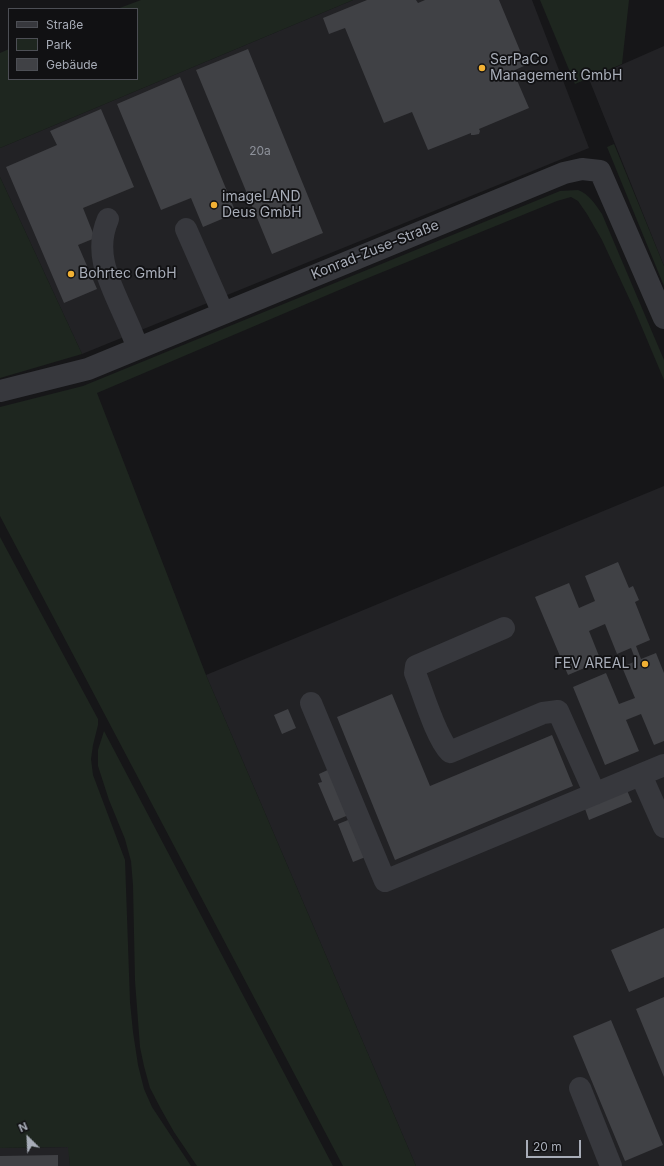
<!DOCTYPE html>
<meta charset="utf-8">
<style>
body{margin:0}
#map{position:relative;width:664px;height:1166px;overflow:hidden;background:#161618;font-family:Inter,sans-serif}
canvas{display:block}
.legend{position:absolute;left:8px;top:8px;width:130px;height:72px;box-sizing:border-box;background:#111113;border:1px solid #4d4f55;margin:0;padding:5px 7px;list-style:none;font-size:12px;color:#a8adb8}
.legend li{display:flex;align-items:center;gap:8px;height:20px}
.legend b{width:20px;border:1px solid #4d4f55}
.north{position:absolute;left:8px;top:1118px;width:40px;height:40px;-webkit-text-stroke:3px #111113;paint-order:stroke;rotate:336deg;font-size:11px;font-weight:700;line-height:16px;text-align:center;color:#a8adb8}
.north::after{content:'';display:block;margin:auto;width:14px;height:18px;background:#a8adb8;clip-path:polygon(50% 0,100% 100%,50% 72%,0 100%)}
.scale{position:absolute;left:526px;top:1140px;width:55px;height:18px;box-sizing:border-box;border:2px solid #a8adb8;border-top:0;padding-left:5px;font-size:12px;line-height:14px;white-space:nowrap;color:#a8adb8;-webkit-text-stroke:3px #111113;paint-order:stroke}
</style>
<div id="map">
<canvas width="664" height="1166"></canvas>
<ul class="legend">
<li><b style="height:5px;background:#37383d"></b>Straße</li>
<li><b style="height:11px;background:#1e261f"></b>Park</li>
<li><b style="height:11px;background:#404145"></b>Gebäude</li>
</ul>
<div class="north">N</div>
<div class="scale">20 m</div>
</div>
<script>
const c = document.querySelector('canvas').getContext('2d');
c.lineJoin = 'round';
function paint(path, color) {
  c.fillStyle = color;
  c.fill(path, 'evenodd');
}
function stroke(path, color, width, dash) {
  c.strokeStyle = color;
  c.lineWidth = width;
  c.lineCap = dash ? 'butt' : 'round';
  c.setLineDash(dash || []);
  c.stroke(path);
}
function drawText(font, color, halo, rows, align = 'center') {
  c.font = font + ' Inter,sans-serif';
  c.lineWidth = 3.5;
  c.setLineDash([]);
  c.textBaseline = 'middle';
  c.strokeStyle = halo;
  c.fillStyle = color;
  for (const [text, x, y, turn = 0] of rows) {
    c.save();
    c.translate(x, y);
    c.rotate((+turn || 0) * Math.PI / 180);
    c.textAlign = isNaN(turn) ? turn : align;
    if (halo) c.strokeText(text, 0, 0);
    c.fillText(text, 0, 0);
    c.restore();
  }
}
const built = new Path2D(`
 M 353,0 L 532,0 L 589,148 L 82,354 L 0,177 L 0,148 Z
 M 664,46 L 664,266 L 589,79 Z
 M 664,486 L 664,1166 L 416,1166 L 206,675 Z
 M 69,1147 L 70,1166 L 0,1166 L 0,1148 Z`);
const green = new Path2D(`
 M 141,0 L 353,0 L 0,148 L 0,53 L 9,49 L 9,79 L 137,79 L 137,9 L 117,9 Z
 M 540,0 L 629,0 L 622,64 L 575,84 Z
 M 614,144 L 664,266 L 664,286 L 607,147 Z
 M 0,177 L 82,354 L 0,378 Z
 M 578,190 C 589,194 595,204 602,214 L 664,360 L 664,380 L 635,311 L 602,240 L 587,214 L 578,201 L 571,197 L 557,201 L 358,282 L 97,393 L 206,675 L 416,1166 L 343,1166 L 0,516 L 0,407 L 83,386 L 560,191 Z
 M 0,537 L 98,719 L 98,725 L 93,745 L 91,759 L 93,775 L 125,860 L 130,1002 L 133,1032 L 138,1065 L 144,1089 L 152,1107 L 191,1166 L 70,1166 L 68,1147 L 0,1148 Z
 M 104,731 L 333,1166 L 197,1166 L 174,1132 L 161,1109 L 150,1088 L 144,1066 L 140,1047 L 135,981 L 133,885 L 131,861 L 125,839 L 109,800 L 98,766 L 98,750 Z`);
const building = new Path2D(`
 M 367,0 L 416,0 L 418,3 L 425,0 L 499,0 L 526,65 L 513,71 L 529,108 L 479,129 L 480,131 L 479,134 L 474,135 L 471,135 L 471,133 L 428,150 L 412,112 L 384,123 L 345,28 L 329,34 L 323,18 Z
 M 248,49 L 323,233 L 272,254 L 196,70 Z
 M 180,77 L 236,213 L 203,227 L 191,198 L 161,210 L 117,104 Z
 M 101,109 L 134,187 L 83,208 L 95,238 L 78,245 L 97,289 L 64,303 L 6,167 L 57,145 L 50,131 Z
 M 618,562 L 629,588 L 633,586 L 639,600 L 635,602 L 650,640 L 636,646 L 641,659 L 656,653 L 664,673 L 664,741 L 654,745 L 641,714 L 626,720 L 639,751 L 605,765 L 573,687 L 606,673 L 619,704 L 635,698 L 622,667 L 636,661 L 631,648 L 617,654 L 605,624 L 589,631 L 601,661 L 568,675 L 535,597 L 569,583 L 579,608 L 595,601 L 585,576 Z
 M 392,694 L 430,786 L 552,735 L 573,786 L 395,860 L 337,717 Z
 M 288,709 L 296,728 L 282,734 L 274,715 Z
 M 332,768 L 351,814 L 334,821 L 318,783 L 322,782 L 319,774 Z
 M 626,788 L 632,802 L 589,820 L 584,806 Z
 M 353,818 L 368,856 L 353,862 L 338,824 Z
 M 664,928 L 664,977 L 629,992 L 611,950 Z
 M 664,997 L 664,1077 L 636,1009 Z
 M 611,1020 L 663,1145 L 625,1161 L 573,1036 Z
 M 58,1155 L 58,1166 L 0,1166 L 0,1156 Z`);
const minor = new Path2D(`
 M 108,219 C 94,251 108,279 121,308 C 127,321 133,335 138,348
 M 186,229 L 223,313
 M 0,391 L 88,369 L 564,173 L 582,169 L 600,171 L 664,318
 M 504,628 L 416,666 L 415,673 C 423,693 436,738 450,752 L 543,713 L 558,711 L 595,794
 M 311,703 L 385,881 L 664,765
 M 641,775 L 664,827
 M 580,1088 L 611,1166`);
const markers = [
 [482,68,4,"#f2b134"],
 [214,205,4,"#f2b134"],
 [71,274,4,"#f2b134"],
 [645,664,4,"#f2b134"]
];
const numberNames = [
 ["20a",260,151]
];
const poiNames = [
 ["SerPaCo",490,60],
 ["Management GmbH",490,76],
 ["imageLAND",222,197],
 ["Deus GmbH",222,213],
 ["Bohrtec GmbH",79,274],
 ["FEV AREAL I",637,664,"right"]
];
const streetNames = [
 ["Konrad-Zuse-Straße",375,250,-22]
];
paint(built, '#222225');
paint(green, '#1e261f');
paint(building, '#404145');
stroke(minor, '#37383d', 22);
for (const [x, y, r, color] of markers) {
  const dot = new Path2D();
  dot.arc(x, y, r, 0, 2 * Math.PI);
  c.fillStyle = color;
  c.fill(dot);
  stroke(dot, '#111113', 1.5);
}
drawText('12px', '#8e929b', null, numberNames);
drawText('14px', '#a8adb8', '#111113', poiNames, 'left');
drawText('14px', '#a8adb8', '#111113', streetNames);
</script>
